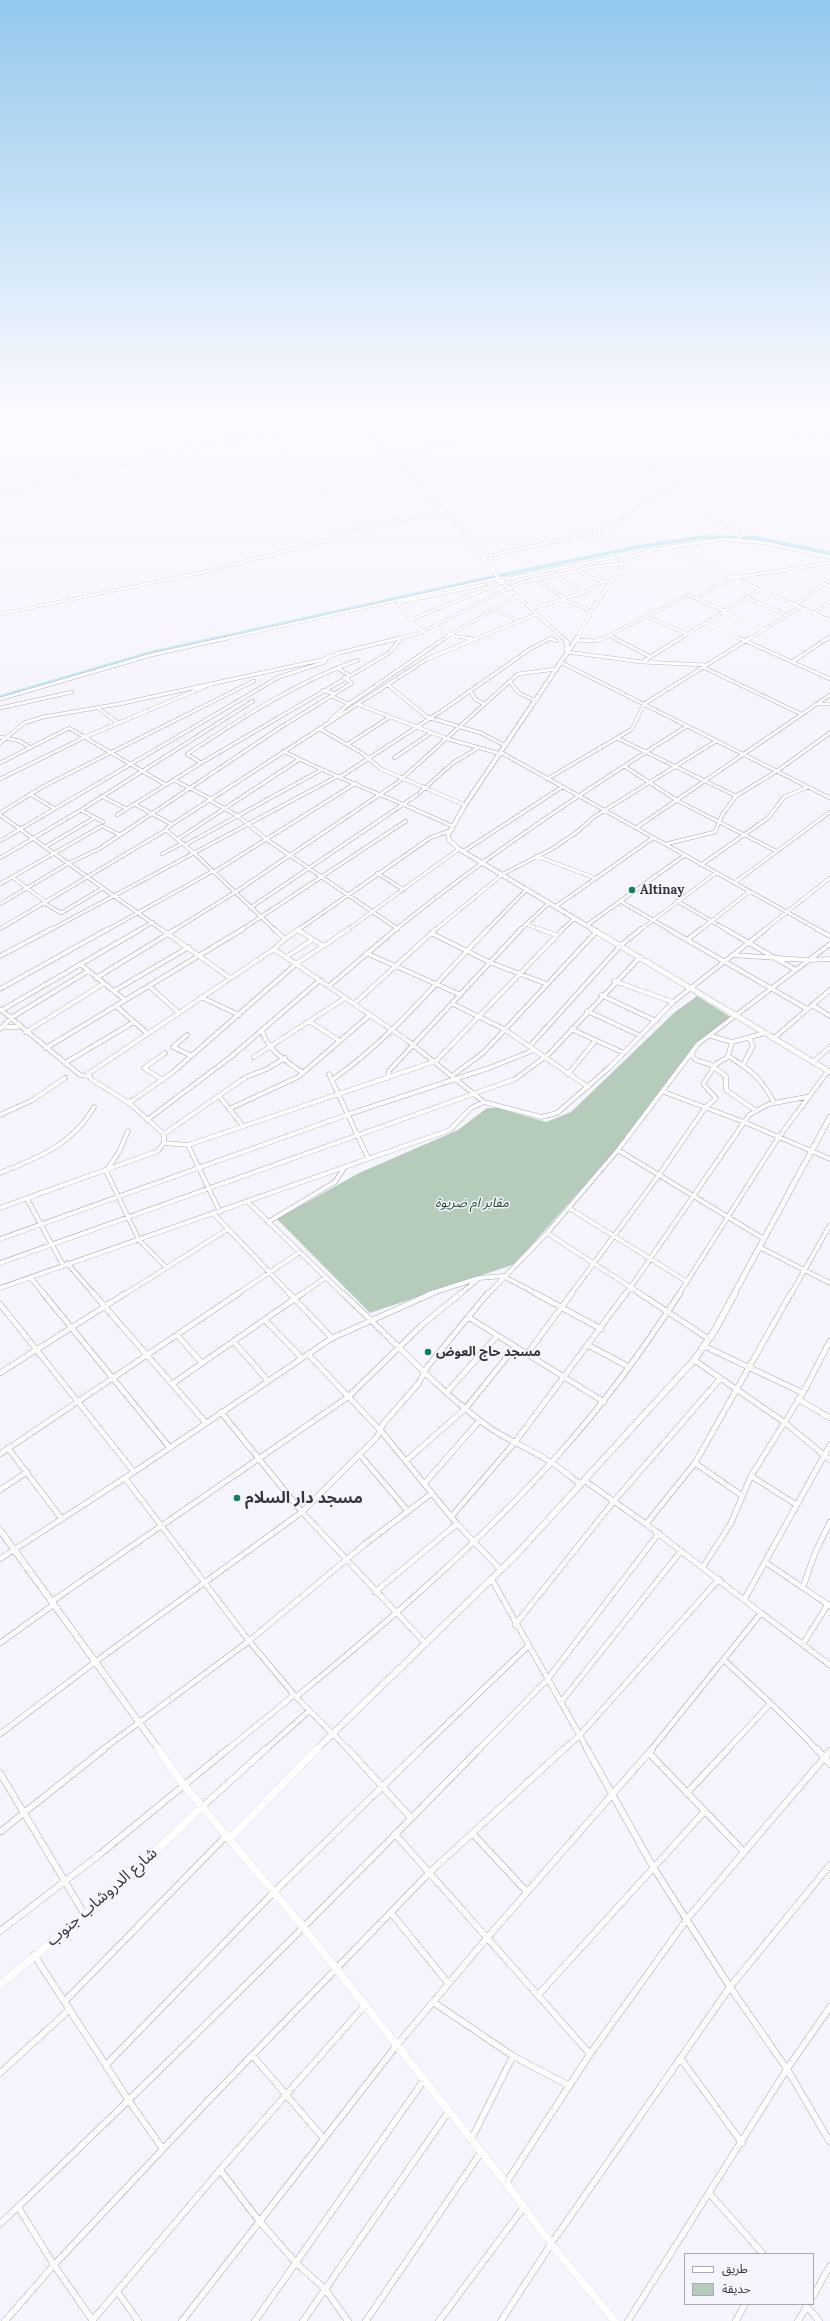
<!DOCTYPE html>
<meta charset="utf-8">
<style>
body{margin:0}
#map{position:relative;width:830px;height:2321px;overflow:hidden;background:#f6f4fe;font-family:Lora,"Noto Sans Arabic",serif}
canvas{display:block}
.legend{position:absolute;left:684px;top:2253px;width:130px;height:52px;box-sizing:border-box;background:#f6f4fe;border:1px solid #a9a7b1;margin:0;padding:5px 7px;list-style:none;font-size:12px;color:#36343e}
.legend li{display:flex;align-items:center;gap:8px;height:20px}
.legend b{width:20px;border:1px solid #a9a7b1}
</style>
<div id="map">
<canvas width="830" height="2321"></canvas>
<ul class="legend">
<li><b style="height:5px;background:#fff"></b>طريق</li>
<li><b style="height:11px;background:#b6ccbb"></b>حديقة</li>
</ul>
</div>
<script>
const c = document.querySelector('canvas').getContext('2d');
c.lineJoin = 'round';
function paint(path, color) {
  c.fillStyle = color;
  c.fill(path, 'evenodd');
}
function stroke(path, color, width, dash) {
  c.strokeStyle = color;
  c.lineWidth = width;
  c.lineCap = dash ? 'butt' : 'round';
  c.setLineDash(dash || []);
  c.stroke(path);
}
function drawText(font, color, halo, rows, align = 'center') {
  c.font = font + ' Lora,"Noto Sans Arabic",serif';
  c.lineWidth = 3;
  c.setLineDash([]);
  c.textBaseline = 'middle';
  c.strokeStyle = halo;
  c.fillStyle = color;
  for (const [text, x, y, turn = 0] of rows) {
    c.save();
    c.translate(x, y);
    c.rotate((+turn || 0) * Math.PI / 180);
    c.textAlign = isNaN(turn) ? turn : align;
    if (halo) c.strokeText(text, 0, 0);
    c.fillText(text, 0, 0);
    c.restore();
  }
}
const green = new Path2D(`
 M 697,996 L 732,1018 L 695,1046 L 627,1137 L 515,1264 L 370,1313 L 277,1219 L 359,1173 L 458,1130 L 487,1108 L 497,1108 L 546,1122 L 571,1112 L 675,1012 Z`);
const canalFar1 = new Path2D(`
 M 214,639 L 498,576 L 638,547 L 703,537 L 756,538 L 830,553`);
const canal = new Path2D(`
 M 0,697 L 151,653 L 219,638`);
const minorFar4 = new Path2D(`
 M 727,406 L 830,443
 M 265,433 L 336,498
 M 393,459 L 434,444 L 454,445
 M 0,492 L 171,452 L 352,416
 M 706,514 L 715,521 L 745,533 L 737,539
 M 664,547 L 830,620
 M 484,557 L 606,530 L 647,500 L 680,483 L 649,467 L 626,461
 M 578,570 L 588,577 L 603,581
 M 555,575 L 582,593
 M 534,579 L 565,598
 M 496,581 L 615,557 L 620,560 L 620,563
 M 823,584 L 830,586
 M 695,598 L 732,578 L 830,563
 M 746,598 L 787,615
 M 562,599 L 591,611
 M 795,605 L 830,580
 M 494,608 L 518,621
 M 531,609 L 588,591 L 603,581 L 610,583
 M 723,612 L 764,630
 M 813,613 L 830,602
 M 0,614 L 200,573 L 329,540 L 346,532 L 443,511
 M 648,617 L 687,634
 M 410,620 L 503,582
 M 705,623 L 741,639
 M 434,626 L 455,636 L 472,639
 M 423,632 L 410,620 L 398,603 L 486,584
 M 610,636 L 616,639
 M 223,639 L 499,578
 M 396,639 L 420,633 L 519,583 L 598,566 L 623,564
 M 443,639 L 517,596
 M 476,639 L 537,614
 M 549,639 L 553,639
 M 602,639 L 688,595 L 725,611
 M 679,639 L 759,590
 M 749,639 L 800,607
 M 827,639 L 830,637`);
const minorFar3 = new Path2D(`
 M 466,638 L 472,639
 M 551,638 L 556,641
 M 614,638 L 651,657
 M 739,638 L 830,679
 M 576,640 L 596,641 L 604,638
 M 567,652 L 642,662 L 706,665
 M 560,662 L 830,798
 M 642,662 L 681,638
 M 792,662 L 828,638
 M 703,667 L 801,714
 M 337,668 L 349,675
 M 510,682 L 519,693 L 536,701
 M 388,685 L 427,717 L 481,733 L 506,746
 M 323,690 L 335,694
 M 470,690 L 475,699 L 484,704
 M 331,696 L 349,704
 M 0,699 L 151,655 L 228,638
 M 357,704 L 448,739 L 501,754
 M 816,704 L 830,704
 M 0,708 L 72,692
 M 98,708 L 118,723
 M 330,720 L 349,704 L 445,638
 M 320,729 L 362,753 L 381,769 L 465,805
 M 0,737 L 20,741 L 29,747
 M 617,738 L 632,729 L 644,704 L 750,638
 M 0,743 L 24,723 L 43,717 L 119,704 L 321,660 L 339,653 L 400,638
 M 348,744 L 390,717
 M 283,751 C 338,779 396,800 452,826
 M 502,753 L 819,930
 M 394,758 L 431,733
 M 0,763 L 69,728 L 166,785
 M 201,763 L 187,754 C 242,718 296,682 358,660
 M 624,766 L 678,801 L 776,851
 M 340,777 L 443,710 L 530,649 L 551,638
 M 0,779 L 83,738 L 211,684
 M 547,779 L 617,738 L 736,796
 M 174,780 L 211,799
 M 30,794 L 55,809
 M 101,796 L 127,809
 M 209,800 L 238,816 L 266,839 L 398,929
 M 136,805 L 171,824
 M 81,810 L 103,822
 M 0,813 L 44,786 L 254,681
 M 0,815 L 162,930
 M 117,815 L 201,763 L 389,653 L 400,640
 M 636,828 L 830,695
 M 178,839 L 300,759
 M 0,841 L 279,677 L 325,662 L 326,658
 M 666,844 L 715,832 L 722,815 L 736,796 L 777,771 L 830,733
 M 185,845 L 321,770
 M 45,847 L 94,818
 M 464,851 L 562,787
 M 162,854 L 183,843
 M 536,856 L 595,878
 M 0,858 L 81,810 L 253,701
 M 701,865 L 768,818 L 784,797 L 808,787
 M 214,872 L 356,783
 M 377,873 L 404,890
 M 12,877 L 46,902
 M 734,883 L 830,812
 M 0,884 L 102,826 L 120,835
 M 620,901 L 670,930
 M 677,901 L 727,930
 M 44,903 L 61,913 L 103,888
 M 0,904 L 69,863 L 99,849 L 278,729 L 352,683 L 344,677
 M 555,907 L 653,838
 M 250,908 L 417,795 L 453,763 L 478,748
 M 526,924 L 542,930
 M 587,925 L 685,855
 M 0,929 L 166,830
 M 50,930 L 338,776
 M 107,930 L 213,871
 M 139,930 L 153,922
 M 174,930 L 234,893 L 397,783 L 518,674 L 556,669
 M 241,930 L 406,821
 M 275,930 L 194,853 L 166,830 L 168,827 L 427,659 L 478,638
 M 298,930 L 430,838 L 449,831
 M 347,930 L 459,849
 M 395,930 C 487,855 587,789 687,726
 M 435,930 L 503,874 L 552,849 L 577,832 L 594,817 L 716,741
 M 487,930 L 527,889
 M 520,930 L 549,903
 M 562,930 L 575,918
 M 640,930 L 716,873
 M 700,930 L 750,891
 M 764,930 L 830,878`);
const minorFar2 = new Path2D(`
 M 161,929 L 230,978
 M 539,929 L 556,935
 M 668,929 L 807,1009
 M 725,929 L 794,969
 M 817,929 L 830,936
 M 298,930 L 323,946
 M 433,934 L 491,963 L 547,984
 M 285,939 L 299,929
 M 687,940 L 701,929
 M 274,949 L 408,1041 L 484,1102
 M 366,953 L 461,995
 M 732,955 L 807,960 L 830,959
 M 0,956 L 51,929
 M 286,957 L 312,940
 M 80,964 L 125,1000
 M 96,978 L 176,929
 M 614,981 L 673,1002
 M 149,986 L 178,1012
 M 329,986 L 396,929
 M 0,989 L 108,929
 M 114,991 L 189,947
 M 601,995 L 656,1021
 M 201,997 L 239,1015
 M 354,1004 L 436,929
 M 453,1004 L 504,1029 L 588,1087
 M 812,1005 L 830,1016
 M 116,1006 L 147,1033
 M 0,1009 L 80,1075 L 88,1076
 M 2,1010 L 141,929
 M 587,1011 L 641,1036
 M 310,1022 L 340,1041
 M 3,1027 L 18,1027 L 19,1024
 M 0,1029 L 11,1018 L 88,971
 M 571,1029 L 624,1053
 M 262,1030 C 267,1051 287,1061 303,1073
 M 26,1032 L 103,984
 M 765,1033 L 732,1042 L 728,1056 C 750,1069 763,1080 774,1103
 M 187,1035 L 173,1047 L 192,1056
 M 711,1036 L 732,1042
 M 774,1038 L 830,990
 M 530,1046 L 621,945 L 641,929
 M 46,1048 L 243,929
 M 693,1052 L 692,1056 L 696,1060 L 709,1064 L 726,1076 L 726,1090 L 755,1110
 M 254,1057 L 345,998
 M 813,1062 L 830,1047
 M 65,1063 L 134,1022
 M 743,1065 L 753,1046 L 749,1038
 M 329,1074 L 368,1158
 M 568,1074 L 596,1040
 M 453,1075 L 483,1053 L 597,931
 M 388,1078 L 389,1071 L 521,929
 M 163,1080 L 144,1068 L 165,1053
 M 332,1080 C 391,1039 438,980 488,929
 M 664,1092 L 744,1122 L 830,1159
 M 219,1096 L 243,1126
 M 129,1103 L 173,1072 L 296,964 L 349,929
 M 229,1109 L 298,1077 L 370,1015
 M 0,1115 L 31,1101 L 65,1078
 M 147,1120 L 232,1056 L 320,980
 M 128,1131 L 119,1152 L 106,1171 L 139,1240 L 166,1267
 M 164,1134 L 246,1077 L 267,1069 L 285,1058
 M 164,1143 L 188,1145 L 436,1061 L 563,929
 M 188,1145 L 220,1212
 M 618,1150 L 764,1239
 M 0,1173 C 38,1158 73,1144 94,1107
 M 27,1199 L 63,1265
 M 247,1201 L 343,1294
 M 0,1208 L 158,1151 L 164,1143 L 164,1134 L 129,1103 L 91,1079 L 88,1074 L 274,949 L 285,939 L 274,929
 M 569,1208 L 686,1281
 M 214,1214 L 290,1294
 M 268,1222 L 335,1182 L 345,1167
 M 547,1233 L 641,1294
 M 0,1239 L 349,1114 L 489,1068 L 534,1050
 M 759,1247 L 830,1283
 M 0,1263 L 515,1079 L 549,1054 L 640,957
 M 67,1263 L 94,1294
 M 30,1277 L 44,1294
 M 0,1288 L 450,1130 L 471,1108 L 484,1102 L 541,1117 L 557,1113 L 609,1068 L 673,1002 L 766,929
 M 125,1294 L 228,1229
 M 237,1294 L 300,1252
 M 302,1294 L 325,1278
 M 429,1294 L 479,1278 L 503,1276 L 537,1294
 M 460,1294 L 477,1280
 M 488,1294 L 547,1233 L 618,1150 L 698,1044 L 830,944
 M 571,1294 L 659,1175 L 705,1108 L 716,1098 L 703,1084 L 716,1064 L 728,1057
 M 626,1294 L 749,1115 L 769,1104 L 806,1097
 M 679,1294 L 776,1141 L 828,1071
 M 791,1294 L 830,1225`);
const minorFar1 = new Path2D(`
 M 43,1293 L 170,1448
 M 93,1293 L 206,1423
 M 289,1293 L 332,1338
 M 342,1293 C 390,1336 433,1386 486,1425 C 506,1440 531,1449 552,1463 C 562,1469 572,1478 581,1485
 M 535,1293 L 601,1329
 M 639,1293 L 709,1339
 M 0,1304 L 134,1472
 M 468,1317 L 604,1402
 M 265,1320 L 302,1358
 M 177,1335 L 202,1363
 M 234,1342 L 268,1381
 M 588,1345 L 629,1367
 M 704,1346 L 803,1393
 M 308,1354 L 381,1431 L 457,1524 L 501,1570
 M 527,1354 L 572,1293
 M 694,1360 L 784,1422 L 830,1460
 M 0,1373 L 126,1293
 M 172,1384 L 303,1293
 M 448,1391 L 497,1336
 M 798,1399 L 830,1418
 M 221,1412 L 302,1512 L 425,1643
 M 8,1448 L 61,1518
 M 0,1454 L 239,1293
 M 360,1455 L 407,1510
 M 407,1460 L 466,1408 L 515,1347
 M 695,1463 L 741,1495
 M 751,1476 L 797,1505
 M 125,1478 L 249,1641 L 296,1697 L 349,1750
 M 584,1480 L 646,1524 L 761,1613
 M 425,1483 L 480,1420
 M 0,1490 L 27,1472
 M 451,1517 L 516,1441 L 626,1293
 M 646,1524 L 695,1463 L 791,1293
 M 0,1559 L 134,1472 L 332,1338 L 433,1293
 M 765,1562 L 830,1606
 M 703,1567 L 731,1523 L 751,1476 L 803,1393 L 830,1341
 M 492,1580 L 588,1750
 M 803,1587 L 815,1553 L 830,1522
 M 375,1592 L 457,1524
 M 744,1600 L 830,1445
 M 51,1602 L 348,1397 L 422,1325 L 461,1293
 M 515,1625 L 614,1501 L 720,1379
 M 0,1643 L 53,1605
 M 803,1644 L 828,1604
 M 724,1660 C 756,1690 788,1718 817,1750
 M 296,1697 C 388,1622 478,1544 558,1455 C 603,1405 643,1350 680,1293
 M 561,1702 L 681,1551
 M 0,1734 L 95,1662 L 302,1512 L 377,1437 L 383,1424 L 418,1384 L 428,1366 L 488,1293
 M 102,1750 L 249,1641 L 365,1544 L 432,1493
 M 227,1750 L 294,1695
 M 265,1750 L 309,1711
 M 420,1750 L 528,1646
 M 478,1750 L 547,1680 L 659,1533
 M 563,1750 L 579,1736 L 719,1579
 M 651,1750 L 761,1613 L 830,1665
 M 727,1750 L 770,1704`);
const minor = new Path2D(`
 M 348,1749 L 411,1818
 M 587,1749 L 653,1867 L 730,1987 L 787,2069 L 830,2142
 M 817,1749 L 830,1764
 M 649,1753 L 744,1852
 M 0,1773 L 85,1915
 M 687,1793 L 728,1749
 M 202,1807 L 266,1749
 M 0,1832 L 104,1749
 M 395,1834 L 590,2054
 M 473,1834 L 527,1892
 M 392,1914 L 448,1983
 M 0,1931 L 99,1855 L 228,1749
 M 34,1955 L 129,2101 L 163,2149
 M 538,1995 L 705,1811
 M 65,2001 L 226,1836
 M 433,2002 L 513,2056 L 568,2085
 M 252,2055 L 324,2139
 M 681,2059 L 742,2143
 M 106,2065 L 274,1892 L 421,1749
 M 0,2073 L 70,2009
 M 471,2140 L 513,2056
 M 220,2170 L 260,2222 L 297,2264 L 325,2289 L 348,2321
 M 506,2183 L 590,2054 L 687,1919 L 830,1751
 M 710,2194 L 763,2254
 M 18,2207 L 54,2265 L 93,2321
 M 0,2224 C 163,2069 322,1910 479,1749
 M 117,2291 L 138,2321
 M 813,2296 L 830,2266
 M 805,2304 L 819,2321
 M 5,2321 L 54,2265 L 207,2102 L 429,1873 L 564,1749
 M 92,2321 L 220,2170 L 365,2005
 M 182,2321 L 397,2045 L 487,1938 L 652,1749
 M 255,2321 L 424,2080
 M 303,2321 L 449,2111
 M 366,2321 L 481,2152
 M 439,2321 L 524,2207
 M 501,2321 L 551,2244 L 730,1987 L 830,1865
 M 628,2321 L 787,2069 L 830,2007
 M 736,2321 L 745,2304
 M 798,2321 L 807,2306`);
const tertiaryFar4 = new Path2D(`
 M 341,406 L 470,539 L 500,580 L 564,639
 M 577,639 L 591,611 L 623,564 L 635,555 L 652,550 L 722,539 L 766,543 L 830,557`);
const tertiaryFar3 = new Path2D(`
 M 563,638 L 567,642 L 567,651
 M 577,638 L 465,805 L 448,835 L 449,840 L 459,849 L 594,930`);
const tertiaryFar2 = new Path2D(`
 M 592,929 L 830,1072
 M 734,1294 L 830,1117`);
const tertiaryFar1 = new Path2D(`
 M 0,1530 L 159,1750
 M 316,1750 L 516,1555 L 694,1360 L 715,1330 L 735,1293`);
const tertiary = new Path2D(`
 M 158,1749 L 183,1784 L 304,1928 L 506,2183 L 551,2244 L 615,2321
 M 229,1839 L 317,1749
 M 0,1985 L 112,1892 L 202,1807`);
const markers = [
 [632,890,4,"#10815f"],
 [428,1352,4,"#10815f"],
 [237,1498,4,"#10815f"]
];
const poiNames = [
 ["Altinay",640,890],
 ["مسجد حاج العوض",436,1352]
];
const parkNames = [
 ["مقابر ام ضريوة",472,1203]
];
const nearPoinames = [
 ["مسجد دار السلام",245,1498]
];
const nearStreetnames = [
 ["شارع الدروشاب جنوب",102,1897,-41]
];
paint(green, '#b6ccbb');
stroke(canalFar1, '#b5e6f4', 3.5);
stroke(canal, '#b5e6f4', 4);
stroke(minorFar4, '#aca7c0', 3);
stroke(minorFar3, '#aca7c0', 4);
stroke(minorFar2, '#aca7c0', 5);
stroke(minorFar1, '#aca7c0', 6);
stroke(minor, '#aca7c0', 7);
stroke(tertiaryFar4, '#aca7c0', 3.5);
stroke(tertiaryFar3, '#aca7c0', 5);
stroke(tertiaryFar2, '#aca7c0', 6);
stroke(tertiaryFar1, '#aca7c0', 7);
stroke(tertiary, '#aca7c0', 8);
stroke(minorFar4, '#fff', 2.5);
stroke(minorFar3, '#fff', 3);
stroke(minorFar2, '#fff', 4);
stroke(minorFar1, '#fff', 5);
stroke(minor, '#fff', 6);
stroke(tertiaryFar4, '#fff', 3);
stroke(tertiaryFar3, '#fff', 4);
stroke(tertiaryFar2, '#fff', 5);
stroke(tertiaryFar1, '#fff', 6);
stroke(tertiary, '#fff', 8);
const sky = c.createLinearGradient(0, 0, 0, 731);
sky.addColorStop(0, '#93c8ed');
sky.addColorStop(0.56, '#fbfaff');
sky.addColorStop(1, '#fbfaff00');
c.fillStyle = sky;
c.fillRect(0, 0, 830, 731);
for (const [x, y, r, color] of markers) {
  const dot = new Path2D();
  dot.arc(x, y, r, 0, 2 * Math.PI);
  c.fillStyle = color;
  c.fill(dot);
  stroke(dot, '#f6f4fe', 1.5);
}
drawText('bold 13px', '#36343e', '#f6f4fe', poiNames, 'left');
drawText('italic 13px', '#19512d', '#f6f4fe', parkNames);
drawText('bold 16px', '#36343e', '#f6f4fe', nearPoinames, 'left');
drawText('16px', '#36343e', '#f6f4fe', nearStreetnames);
</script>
